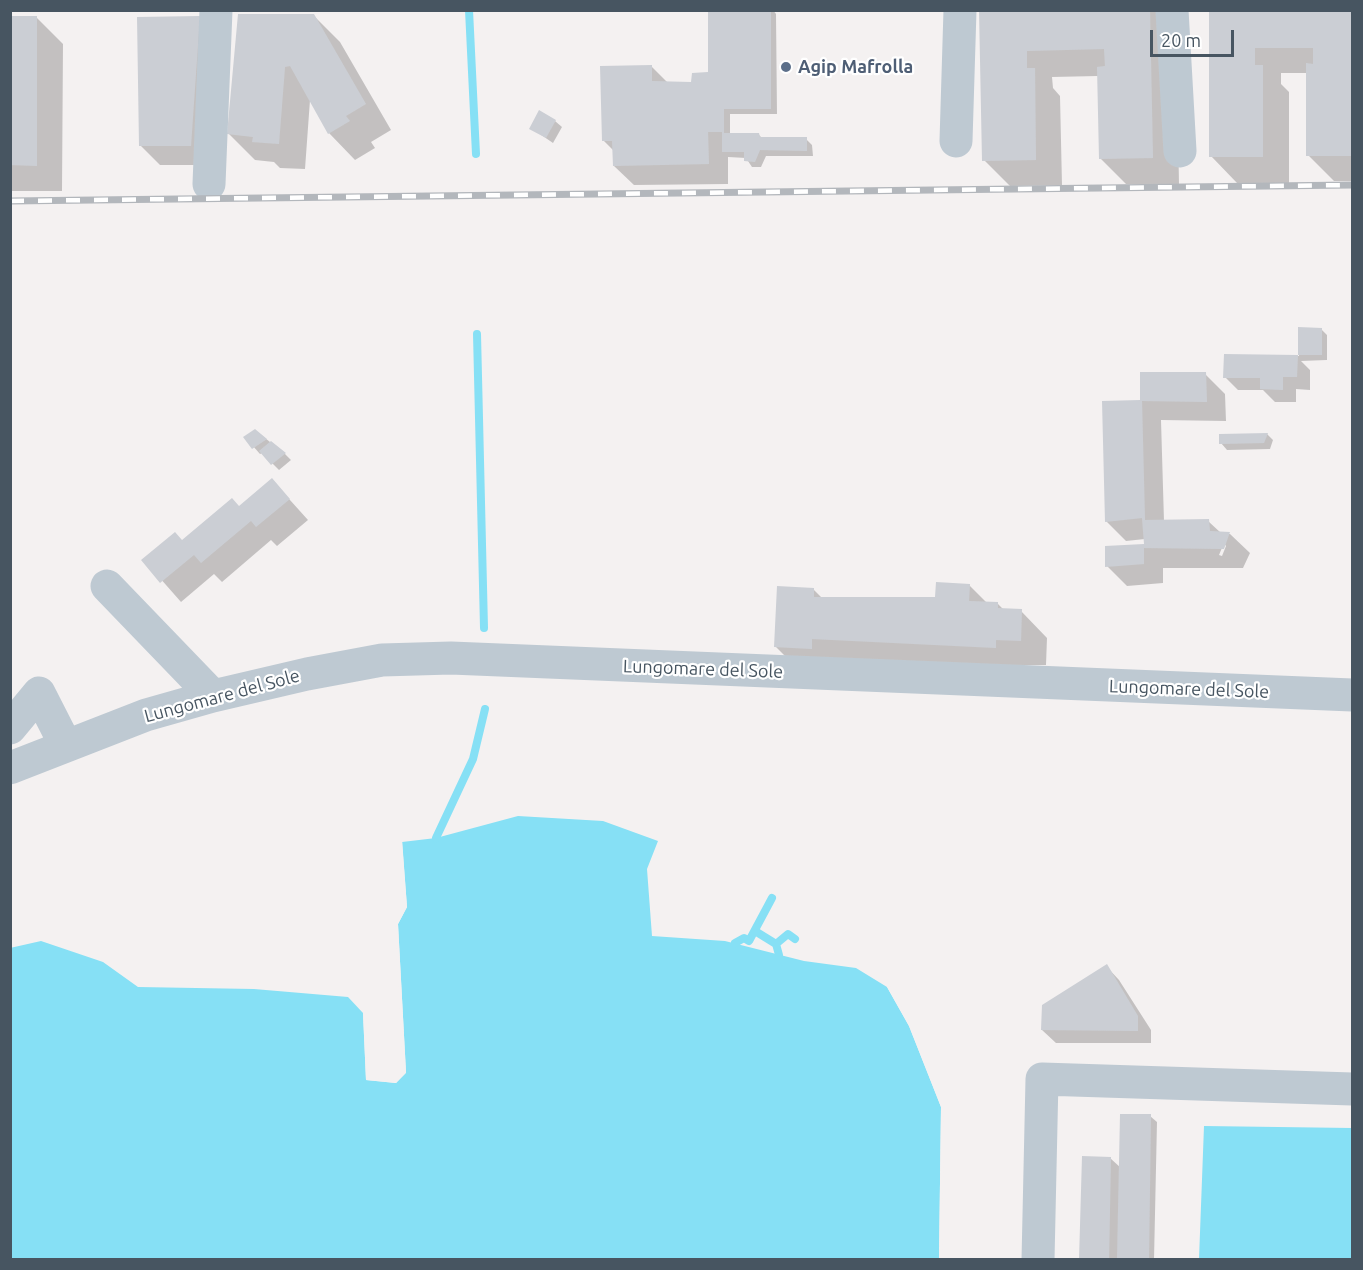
<!DOCTYPE html>
<style>
body{margin:0}
#map{position:relative;width:1363px;height:1270px;overflow:hidden;background:#f4f1f1;font-family:Ubuntu,sans-serif}
canvas{display:block}
.frame{position:absolute;inset:0;border:12px solid #475561;pointer-events:none}
.scale{position:absolute;left:1150px;top:30px;width:84px;height:27px;box-sizing:border-box;border:3px solid #475561;border-top:0;padding-left:8px;font-size:18px;line-height:21px;white-space:nowrap;color:#475561;-webkit-text-stroke:4px #fff;paint-order:stroke}
</style>
<div id="map">
<canvas width="1363" height="1270"></canvas>
<div class="frame"></div>
<div class="scale">20 m</div>
</div>
<script>
const c = document.querySelector('canvas').getContext('2d');
c.lineJoin = 'round';
function paint(path, color) {
  c.fillStyle = color;
  c.fill(path, 'evenodd');
}
function stroke(path, color, width, dash) {
  c.strokeStyle = color;
  c.lineWidth = width;
  c.lineCap = dash ? 'butt' : 'round';
  c.setLineDash(dash || []);
  c.stroke(path);
}
function drawText(font, color, halo, rows, align = 'center') {
  c.font = font + ' Ubuntu,sans-serif';
  c.lineWidth = 4.5;
  c.setLineDash([]);
  c.textBaseline = 'middle';
  c.strokeStyle = halo;
  c.fillStyle = color;
  for (const [text, x, y, turn = 0] of rows) {
    c.save();
    c.translate(x, y);
    c.rotate((+turn || 0) * Math.PI / 180);
    c.textAlign = isNaN(turn) ? turn : align;
    if (halo) c.strokeText(text, 0, 0);
    c.fillText(text, 0, 0);
    c.restore();
  }
}
const water = new Path2D(`
 M 518,816 L 603,821 L 658,841 L 647,869 L 652,936 L 725,941 L 804,961 L 856,968 L 887,987 L 909,1026 L 941,1107 L 939,1259 L 11,1259 L 10,948 L 41,941 L 103,962 L 138,987 L 254,989 L 348,997 L 363,1013 L 366,1080 L 396,1083 L 406,1072 L 398,924 L 407,907 L 402,842 L 436,838 Z
 M 1204,1126 L 1352,1128 L 1352,1259 L 1199,1259 Z`);
const pier = new Path2D(`
 M 402,839 L 407,907 L 398,924 L 406,1073 L 396,1083 L 366,1080 L 363,1013 L 366,1012 L 368,1077 L 395,1080 L 403,1071 L 395,924 L 404,906 L 399,842 Z
 M 890,986 L 911,1025 L 944,1106 L 942,1260 L 939,1259 L 941,1107 L 909,1026 L 887,987 Z`);
const shadow = new Path2D(`
 M 709,10 L 773,10 L 776,14 L 777,114 L 730,114 L 730,134 L 759,135 L 763,139 L 806,139 L 812,145 L 813,156 L 766,156 L 761,167 L 752,167 L 746,158 L 728,157 L 728,184 L 634,185 L 614,166 L 614,151 L 603,140 L 651,66 L 668,83 L 693,84 L 709,74 Z
 M 981,10 L 1164,10 L 1176,22 L 1179,184 L 1126,184 L 1100,158 L 1098,76 L 1052,77 L 1053,88 L 1060,96 L 1062,185 L 1010,186 L 984,160 Z
 M 1210,10 L 1352,10 L 1352,181 L 1334,181 L 1308,155 L 1308,73 L 1281,73 L 1281,84 L 1289,92 L 1289,183 L 1237,183 L 1211,156 Z
 M 313,15 L 340,42 L 391,130 L 371,142 L 375,148 L 355,160 L 329,133 L 310,100 L 305,169 L 280,168 L 274,162 L 255,160 L 229,134 Z
 M 36,17 L 63,44 L 62,191 L 10,191 L 10,18 Z
 M 199,17 L 210,165 L 160,165 L 140,145 Z
 M 555,121 L 562,127 L 553,143 L 531,128 Z
 M 1299,329 L 1321,329 L 1327,335 L 1327,360 L 1301,361 L 1310,370 L 1310,390 L 1296,389 L 1296,402 L 1275,402 L 1263,390 L 1238,390 L 1225,377 L 1225,355 L 1299,356 Z
 M 1141,374 L 1205,374 L 1225,394 L 1226,421 L 1161,420 L 1164,521 L 1208,521 L 1221,533 L 1230,534 L 1250,553 L 1243,568 L 1163,568 L 1163,583 L 1127,586 L 1107,566 L 1146,545 L 1145,539 L 1126,541 L 1106,521 L 1141,402 ZM 1224,543 L 1226,546 L 1222,556 L 1219,555 Z
 M 255,430 L 285,454 L 291,460 L 279,470 L 262,453 L 260,454 L 245,437 Z
 M 1267,434 L 1273,440 L 1270,449 L 1227,450 L 1221,443 Z
 M 272,480 L 308,520 L 277,546 L 271,540 L 222,582 L 214,574 L 181,602 L 144,560 L 182,542 L 240,507 Z
 M 969,585 L 987,603 L 998,604 L 1005,611 L 1021,611 L 1047,638 L 1046,665 L 1022,665 L 1021,674 L 802,673 L 775,646 L 814,590 L 822,598 L 936,599 Z
 M 1106,966 L 1119,980 L 1151,1030 L 1151,1043 L 1056,1043 L 1042,1030 Z
 M 1150,1116 L 1157,1122 L 1154,1260 L 1081,1260 L 1110,1158 L 1121,1168 Z`);
const stream = new Path2D(`
 M 469,10 L 476,154
 M 477,334 L 484,628
 M 436,838 L 473,759 L 485,709
 M 755,931 L 776,944
 M 735,943 L 744,938 L 749,941 L 772,898
 M 779,955 L 776,944 L 788,934 L 795,939`);
const building = new Path2D(`
 M 708,10 L 771,10 L 771,109 L 724,109 L 724,133 L 759,133 L 760,137 L 807,137 L 807,151 L 760,150 L 755,162 L 744,161 L 744,152 L 722,152 L 722,132 L 708,132 L 709,164 L 613,166 L 612,141 L 602,141 L 600,66 L 652,65 L 652,81 L 691,82 L 692,73 L 708,72 Z
 M 979,10 L 1150,10 L 1153,158 L 1099,159 L 1097,67 L 1105,66 L 1104,49 L 1027,51 L 1027,68 L 1035,68 L 1036,160 L 982,161 Z
 M 1209,10 L 1352,10 L 1352,156 L 1306,156 L 1306,63 L 1313,64 L 1313,48 L 1255,48 L 1255,65 L 1263,65 L 1263,157 L 1209,157 Z
 M 238,14 L 314,14 L 366,104 L 346,116 L 350,121 L 328,134 L 290,66 L 285,67 L 279,144 L 252,142 L 253,137 L 227,134 Z
 M 10,16 L 37,16 L 37,166 L 10,165 Z
 M 200,16 L 191,146 L 139,146 L 137,17 Z
 M 539,110 L 556,120 L 546,138 L 529,129 Z
 M 1298,327 L 1322,328 L 1322,355 L 1298,355 Z
 M 1224,354 L 1298,355 L 1297,377 L 1283,377 L 1283,390 L 1260,389 L 1260,378 L 1223,378 Z
 M 1140,372 L 1206,372 L 1207,402 L 1142,401 L 1145,520 L 1209,519 L 1210,531 L 1230,532 L 1224,549 L 1144,548 L 1144,564 L 1105,567 L 1105,546 L 1144,544 L 1142,518 L 1105,522 L 1102,401 L 1140,400 Z
 M 255,429 L 267,439 L 252,449 L 243,437 Z
 M 1268,433 L 1264,443 L 1219,444 L 1219,434 Z
 M 271,441 L 286,453 L 271,465 L 259,451 Z
 M 272,478 L 290,499 L 256,527 L 251,521 L 201,563 L 194,555 L 160,583 L 141,560 L 175,532 L 182,540 L 232,498 L 239,506 Z
 M 936,582 L 970,584 L 969,601 L 998,602 L 998,608 L 1022,609 L 1021,641 L 996,640 L 996,648 L 812,639 L 812,649 L 774,647 L 777,586 L 814,588 L 814,597 L 935,597 Z
 M 1107,964 L 1138,1016 L 1138,1031 L 1041,1030 L 1042,1005 Z
 M 1120,1114 L 1151,1114 L 1149,1260 L 1117,1260 Z
 M 1082,1156 L 1111,1157 L 1109,1260 L 1079,1260 Z`);
const minor = new Path2D(`
 M 1172,10 L 1180,151
 M 956,141 L 960,10
 M 209,184 L 216,10
 M 107,586 L 213,696
 M 10,728 L 39,693 L 65,744
 M 10,768 L 146,715 L 213,696 L 307,674 L 382,660 L 451,658 L 1352,695
 M 1038,1260 L 1042,1079 L 1352,1089`);
const rail = new Path2D(`
 M 10,201 L 1352,185`);
const markers = [
 [786,67,6,"#5c6f8a"]
];
const serviceNames = [
 ["Agip Mafrolla",798,67]
];
const streetNames = [
 ["Lungomare del Sole",703,669,2],
 ["Lungomare del Sole",1189,689,2],
 ["Lungomare del Sole",222,696,-15]
];
paint(water, '#86e0f5');
paint(pier, '#f4f1f1');
paint(shadow, '#0003');
stroke(stream, '#86e0f5', 8);
paint(building, '#cbced4');
stroke(minor, '#bec9d2', 33);
stroke(rail, '#b3b7bc', 7);
stroke(rail, '#fff', 4.5, [14]);
for (const [x, y, r, color] of markers) {
  const dot = new Path2D();
  dot.arc(x, y, r, 0, 2 * Math.PI);
  c.fillStyle = color;
  c.fill(dot);
  stroke(dot, '#fff', 2);
}
drawText('bold 18px', '#4e5e75', '#fff', serviceNames, 'left');
drawText('18px', '#475561', '#fff', streetNames);
</script>
